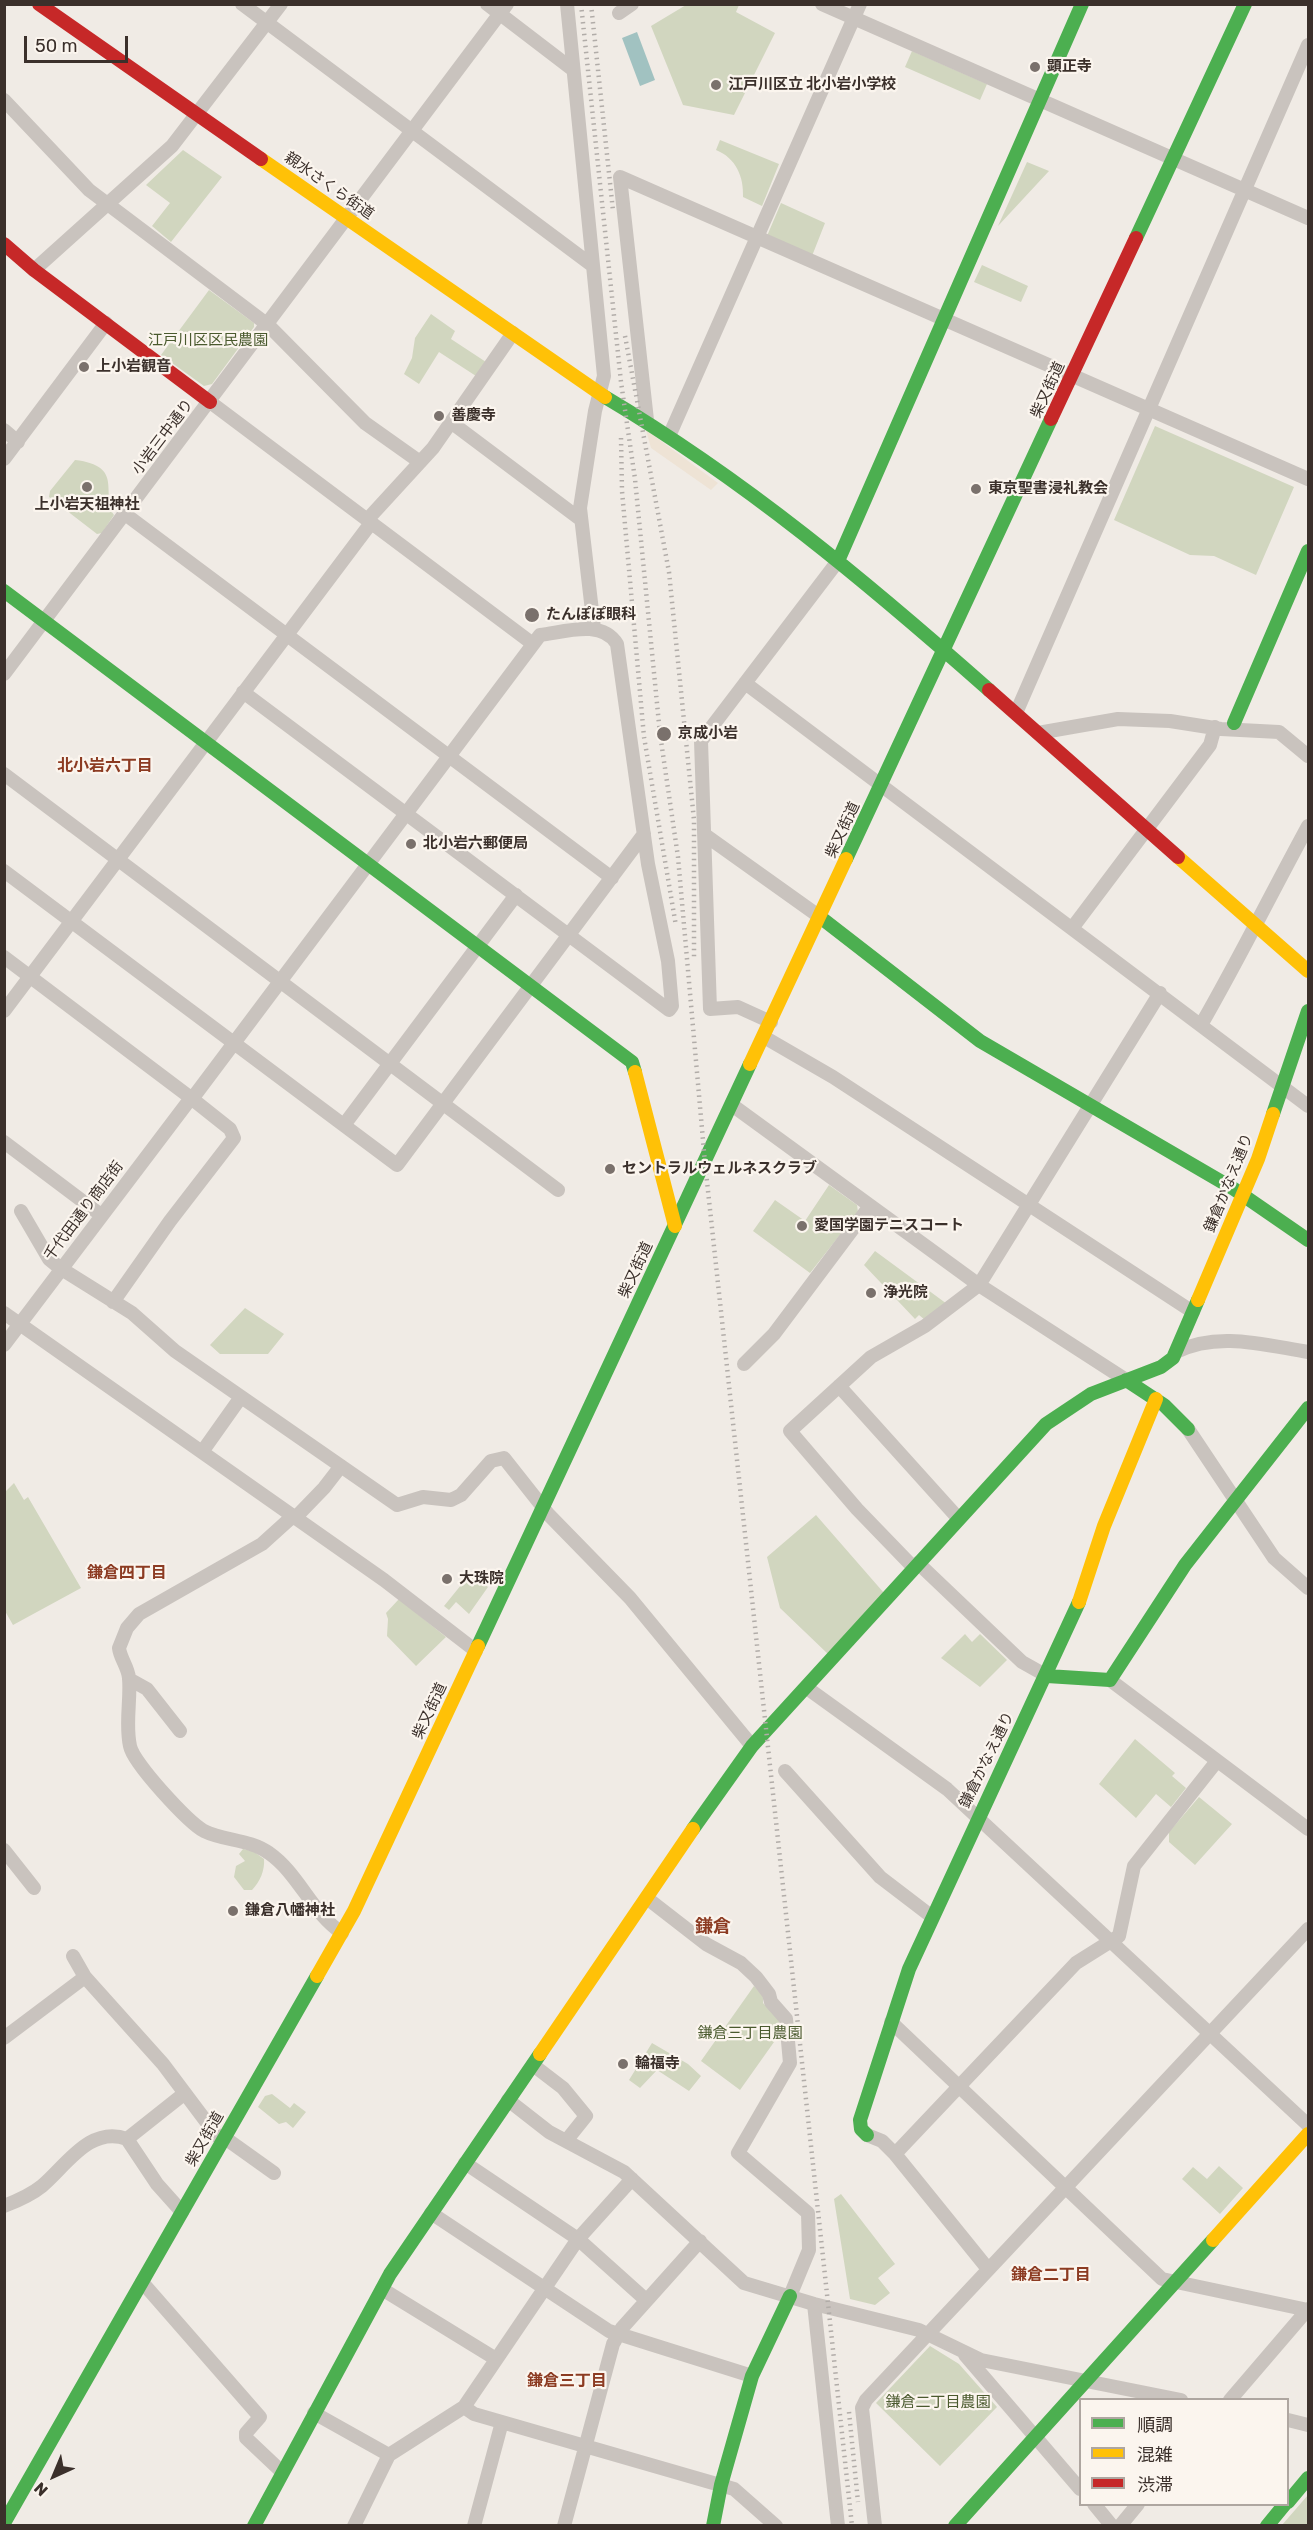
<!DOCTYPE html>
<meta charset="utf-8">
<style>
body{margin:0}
#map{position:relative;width:1313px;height:2530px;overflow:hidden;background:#f0ebe5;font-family:Rubik,"Noto Sans JP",sans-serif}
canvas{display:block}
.frame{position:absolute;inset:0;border:6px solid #3b302b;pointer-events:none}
.legend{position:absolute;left:1079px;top:2398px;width:210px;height:108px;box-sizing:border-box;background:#fbf5ee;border:2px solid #aea6a0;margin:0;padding:8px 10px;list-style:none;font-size:18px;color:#3b302b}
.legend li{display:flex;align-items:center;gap:12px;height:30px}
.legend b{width:30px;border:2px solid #aea6a0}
.north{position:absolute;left:24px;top:2446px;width:60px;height:60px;-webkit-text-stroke:4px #fbf5ee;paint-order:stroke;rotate:224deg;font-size:16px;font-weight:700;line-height:24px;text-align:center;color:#3b302b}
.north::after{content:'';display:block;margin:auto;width:21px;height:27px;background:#3b302b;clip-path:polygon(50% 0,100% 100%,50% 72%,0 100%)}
.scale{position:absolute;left:24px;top:36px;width:104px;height:27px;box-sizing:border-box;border:3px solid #3b302b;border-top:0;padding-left:8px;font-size:18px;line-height:21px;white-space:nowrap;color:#3b302b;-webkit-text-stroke:4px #fbf5ee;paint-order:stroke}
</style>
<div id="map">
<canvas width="1313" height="2530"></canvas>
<div class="frame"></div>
<ul class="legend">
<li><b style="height:8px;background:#4caf50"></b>順調</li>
<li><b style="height:8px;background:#ffc107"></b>混雑</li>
<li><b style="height:8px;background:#c62828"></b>渋滞</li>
</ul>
<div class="north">N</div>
<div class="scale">50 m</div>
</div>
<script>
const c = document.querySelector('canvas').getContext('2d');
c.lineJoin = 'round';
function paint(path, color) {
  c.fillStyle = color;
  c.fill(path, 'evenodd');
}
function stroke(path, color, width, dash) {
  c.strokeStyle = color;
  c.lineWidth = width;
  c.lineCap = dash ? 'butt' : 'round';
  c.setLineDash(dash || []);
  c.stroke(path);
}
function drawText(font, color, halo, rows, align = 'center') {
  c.font = font + ' Rubik,"Noto Sans JP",sans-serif';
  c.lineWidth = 4.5;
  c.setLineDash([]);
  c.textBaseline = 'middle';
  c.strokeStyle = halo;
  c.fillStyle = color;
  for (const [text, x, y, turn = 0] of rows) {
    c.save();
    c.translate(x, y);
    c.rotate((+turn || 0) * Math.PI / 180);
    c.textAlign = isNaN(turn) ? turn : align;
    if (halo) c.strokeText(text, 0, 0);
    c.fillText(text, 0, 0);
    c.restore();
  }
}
const green = new Path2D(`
 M 686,5 L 739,5 L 736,12 L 775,33 L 734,115 L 683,105 L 651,26 Z
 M 912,51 L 987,84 L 980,100 L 905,67 Z
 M 720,140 L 779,164 L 762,206 L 743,197 C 744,177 736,158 716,150 Z
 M 183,150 L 222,177 L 171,242 L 152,226 L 170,203 L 146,185 Z
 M 1027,162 L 1049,171 L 998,226 Z
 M 781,203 L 825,223 L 812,256 L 767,236 Z
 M 982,265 L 1028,286 L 1021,302 L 974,282 Z
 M 209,290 L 254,323 L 254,327 L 212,384 L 204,386 L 161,355 Z
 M 431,314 L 455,331 L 451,339 L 486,362 L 476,376 L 439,352 L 419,384 L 404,374 L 412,358 L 415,338 Z
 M 1155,426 L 1294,487 L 1256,575 L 1214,556 L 1190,555 L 1114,520 Z
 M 75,460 C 125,466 100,493 114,515 L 102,533 L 97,534 L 49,497 L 50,491 Z
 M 829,1185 L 857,1205 L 858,1212 L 810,1273 L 753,1231 L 775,1200 L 805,1221 Z
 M 875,1251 L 947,1304 L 925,1320 L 919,1315 L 915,1319 L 864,1265 Z
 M 245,1308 L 284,1334 L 268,1354 L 220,1354 L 210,1345 Z
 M 14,1483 L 24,1500 L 28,1497 L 81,1588 L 13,1625 L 5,1611 L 4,1493 Z
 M 816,1515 L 884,1593 L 829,1655 L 780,1608 L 767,1557 Z
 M 470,1574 L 488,1587 L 469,1614 L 456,1602 L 449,1610 L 444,1606 Z
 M 399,1599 L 446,1637 L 416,1666 L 387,1636 L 388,1619 L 386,1613 Z
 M 965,1634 L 972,1642 L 980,1634 L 1007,1660 L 980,1687 L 941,1658 Z
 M 1135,1739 L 1175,1773 L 1172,1776 L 1186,1788 L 1171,1807 L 1156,1794 L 1136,1818 L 1099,1784 Z
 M 1199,1797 L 1232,1824 L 1195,1865 L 1169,1842 L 1169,1832 Z
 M 243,1849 L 253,1851 L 264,1859 C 265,1870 260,1882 252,1890 L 244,1890 L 234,1877 L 236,1866 L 245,1861 L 239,1854 Z
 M 754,1986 L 763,1996 L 763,2003 L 779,2020 L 779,2035 L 740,2090 L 701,2061 Z
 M 652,2043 L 688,2064 L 701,2076 L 689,2091 L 657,2070 L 640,2088 L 629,2080 Z
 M 272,2094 L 290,2108 L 294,2103 L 306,2112 L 293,2128 L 286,2122 L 279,2124 L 258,2107 L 265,2096 Z
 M 1219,2166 L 1243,2188 L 1220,2214 L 1182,2179 L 1193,2167 L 1207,2179 Z
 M 841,2194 L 895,2264 L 878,2278 L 890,2293 L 875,2305 L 850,2299 L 834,2199 Z
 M 930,2346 L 959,2364 L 997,2407 L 940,2466 L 876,2403 Z
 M 1308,2495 L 1308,2525 L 1282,2525 Z`);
const plaza = new Path2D(`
 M 646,430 L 718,483 L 711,490 L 651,448 Z`);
const water = new Path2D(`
 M 637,32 L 655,80 L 640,86 L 622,38 Z`);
const street = new Path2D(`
 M 242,4 L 593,266
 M 487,4 L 572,69
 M 567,4 L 604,376 L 595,411 L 580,508 L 594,628
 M 822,4 L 1308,218
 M 619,13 L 632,4
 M 4,100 L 89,190 L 268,325 L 365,423 L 420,462
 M 34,270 L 172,146 L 281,4
 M 210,402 L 533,644
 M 647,420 L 620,177 L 1308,479
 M 452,423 L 580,519
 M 4,430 L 18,442
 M 670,434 L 860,4
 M 4,459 L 106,323
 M 125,514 L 612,878
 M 367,520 L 433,448 L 513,333
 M 4,674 L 507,4
 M 745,683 L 1308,1106
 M 1016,713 L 1308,45
 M 1038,733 L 1118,719 L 1170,721 L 1221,729 L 1279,732 L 1308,756
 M 4,774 L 558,1190
 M 705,835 L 820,917
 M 4,871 L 397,1165 L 644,834
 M 1073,927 L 1210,745 L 1215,727
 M 4,957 L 191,1098 L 230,1129 L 234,1138 L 170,1221 L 113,1302
 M 4,1011 L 371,523
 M 771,1022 L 738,1007 L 710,1009 L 701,741 L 838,561
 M 1201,1025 C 1239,959 1272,892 1308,826
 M 764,1037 L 833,1077 L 1193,1312
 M 192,1099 C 309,945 423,789 540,635 C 565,632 602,619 617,644 L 648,864 L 668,961 L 672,1006 L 669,1010 L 243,692
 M 732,1105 L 979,1285 L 1126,1380
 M 344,1125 L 516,895
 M 4,1142 L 101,1215
 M 21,1211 L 49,1259 L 60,1268 L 132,1313 L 175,1351 L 397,1505 L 423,1497 L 451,1500 L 461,1495 L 491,1461 L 504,1458 L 549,1515 L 630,1598 L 752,1746
 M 4,1313 L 384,1580 L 476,1651
 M 4,1345 L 191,1098
 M 1176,1352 C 1218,1331 1264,1345 1308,1352
 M 744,1364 L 774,1334 L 870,1206
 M 839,1386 L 958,1518
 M 1188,1429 L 1274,1558 L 1308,1588
 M 202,1452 L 241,1397
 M 293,1516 L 262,1544 L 139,1614 L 127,1628 L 119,1648 C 120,1658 128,1667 129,1678 C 131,1700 125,1724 130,1746 C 133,1763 188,1822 204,1831 C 224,1841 250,1839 269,1853 C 299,1874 311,1912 342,1933
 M 295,1518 L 324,1488 L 341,1466
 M 918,1563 L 1022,1662 L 1047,1676
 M 914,1568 L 857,1509 L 790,1431 L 871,1357 L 925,1326 L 979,1285 L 1160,993
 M 129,1679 L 147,1689 L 180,1731
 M 1110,1680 L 1308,1829
 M 807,1688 L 947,1789 L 1308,2125
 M 785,1771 L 880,1877 L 931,1916
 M 4,1850 L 34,1888
 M 648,1899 L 706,1944 L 741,1963 L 756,1977 L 769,1994 L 771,2002 L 786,2019 L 790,2063 L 738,2153 L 808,2213 L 809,2250 L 790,2296
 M 73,1956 L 85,1977 L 163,2064 L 217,2136 L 224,2139
 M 891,2022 L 1162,2279 L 1308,2310
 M 4,2038 L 85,1977
 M 533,2065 L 563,2088 L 586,2116 L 566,2141
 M 508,2100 L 549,2132 L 624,2172 L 744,2283 L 814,2304 L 919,2330 L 981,2360 L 1181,2400
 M 867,2135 L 882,2141 L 895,2154 L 988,2269
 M 225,2138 L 274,2173
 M 127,2139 L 157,2184 L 182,2212
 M 895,2154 L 1076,1963 L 1119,1936 L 1134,1866 L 1217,1761
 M 465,2163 L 578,2239 L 646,2300
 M 4,2206 C 17,2201 31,2195 42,2186 C 66,2166 90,2125 127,2139 L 185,2093
 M 431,2213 L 609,2331 L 752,2376
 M 142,2282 L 260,2417 L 246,2433 L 246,2438 L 282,2472
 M 382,2289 L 496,2359
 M 814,2304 L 838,2526
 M 965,2355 L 1080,2489
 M 1230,2400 L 1308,2309
 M 464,2407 L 474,2414 L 734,2489 L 776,2526
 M 314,2413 L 389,2455
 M 1288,2420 L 1308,2425
 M 1094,2504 L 1112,2526
 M 354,2526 L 389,2455 L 464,2407 L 578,2239 L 632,2179
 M 474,2526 L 502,2422
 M 564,2526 L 613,2344 L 622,2328 L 700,2241
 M 875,2526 L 862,2408 L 866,2400 L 1308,1929
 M 1120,2526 L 1138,2504`);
const fast = new Path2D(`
 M 1136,238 L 1245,4
 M 605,397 C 745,480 868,583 989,690
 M 838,561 L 1082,4
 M 4,591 L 632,1062 L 635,1072
 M 1234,723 L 1308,551
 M 846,859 L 1051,419
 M 820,917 L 980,1041 L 1234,1189 L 1308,1240
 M 1273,1114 L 1308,1011
 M 1126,1380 L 1164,1405 L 1188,1429
 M 478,1646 L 750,1064
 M 1047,1676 L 1110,1680 L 1185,1565 L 1308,1408
 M 693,1829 L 752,1746 L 1046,1424 L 1091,1394 L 1161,1367 L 1173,1358 L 1198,1300
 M 867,2135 L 861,2129 L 860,2120 L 909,1969 L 1079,1602
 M 1288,2502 L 1308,2478
 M 4,2523 L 317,1976
 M 254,2526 L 390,2274 L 540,2054
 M 713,2526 L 721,2485 L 752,2376 L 790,2296
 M 955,2526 L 1213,2240
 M 1267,2526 L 1285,2504`);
const slow = new Path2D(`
 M 261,159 L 605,397
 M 1178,857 L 1308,971
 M 750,1064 L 846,859
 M 635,1072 L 675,1226
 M 1198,1300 L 1258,1159 L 1273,1114
 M 1079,1602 L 1104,1526 L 1156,1399
 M 317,1976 L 354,1911 L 478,1646
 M 540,2054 L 693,1829
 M 1213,2240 L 1308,2134`);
const jam = new Path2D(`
 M 39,4 L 261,159
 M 4,244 L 34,270 L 210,402
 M 1051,419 L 1136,238
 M 989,690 L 1178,857`);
const rail = new Path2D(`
 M 581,4 L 621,382 L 635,479 L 660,734 L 678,857 L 705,1163 L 852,2526
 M 591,4 L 613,211
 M 625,336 L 669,572 L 694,820 L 694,957
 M 621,438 L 622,491 L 644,737 L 676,926
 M 849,2412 L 858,2502`);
const markers = [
 [1035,67,6,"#7a716c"],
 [716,85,6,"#7a716c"],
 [84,367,6,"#7a716c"],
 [439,416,6,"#7a716c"],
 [87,487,6,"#7a716c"],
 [976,489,6,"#7a716c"],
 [532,615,8,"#7a716c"],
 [664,734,8,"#7a716c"],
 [411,844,6,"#7a716c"],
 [610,1169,6,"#7a716c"],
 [802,1226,6,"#7a716c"],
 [871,1293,6,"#7a716c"],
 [447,1579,6,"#7a716c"],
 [233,1911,6,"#7a716c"],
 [623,2064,6,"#7a716c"]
];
const poiNames = [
 ["顕正寺",1047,67],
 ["江戸川区立 北小岩小学校",728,85],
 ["上小岩観音",96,367],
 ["善慶寺",451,416],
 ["東京聖書浸礼教会",988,489],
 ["上小岩天祖神社",87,505,"center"],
 ["たんぽぽ眼科",546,615],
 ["京成小岩",678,734],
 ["北小岩六郵便局",423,844],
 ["セントラルウェルネスクラブ",622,1169],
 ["愛国学園テニスコート",814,1226],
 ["浄光院",883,1293],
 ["大珠院",459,1579],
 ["鎌倉八幡神社",245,1911],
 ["輪福寺",635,2064]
];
const streetNames = [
 ["親水さくら街道",329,186,35],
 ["柴又街道",1048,390,-65],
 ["小岩三中通り",163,437,-53],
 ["柴又街道",843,830,-65],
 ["鎌倉かなえ通り",1229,1183,-68],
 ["千代田通り商店街",84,1211,-53],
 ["柴又街道",636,1270,-65],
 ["柴又街道",430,1711,-65],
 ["鎌倉かなえ通り",987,1760,-64],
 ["柴又街道",205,2139,-60]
];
const parkNames = [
 ["江戸川区区民農園",208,341],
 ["鎌倉三丁目農園",750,2034],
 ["鎌倉二丁目農園",938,2403]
];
const neighbourhoodNames = [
 ["北小岩六丁目",105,766],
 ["鎌倉四丁目",127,1573],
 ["鎌倉二丁目",1051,2275],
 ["鎌倉三丁目",567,2381]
];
const quarterNames = [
 ["鎌倉",713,1927]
];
paint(green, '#d1d6bf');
paint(plaza, '#eee3d5');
paint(water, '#a1c2c1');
stroke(street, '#c9c3be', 14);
stroke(fast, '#4caf50', 14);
stroke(slow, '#ffc107', 14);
stroke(jam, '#c62828', 14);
stroke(rail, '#b1aca8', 4.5, [1.5, 4.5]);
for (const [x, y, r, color] of markers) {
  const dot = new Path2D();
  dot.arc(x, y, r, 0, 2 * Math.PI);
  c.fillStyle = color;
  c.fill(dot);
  stroke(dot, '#fbf5ee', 2);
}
drawText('bold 15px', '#3b302b', '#fbf5ee', poiNames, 'left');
drawText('15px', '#3b302b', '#fbf5ee', streetNames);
drawText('15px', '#4a5a2e', '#fbf5ee', parkNames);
drawText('bold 16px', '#8c3b22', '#fbf5ee', neighbourhoodNames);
drawText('bold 18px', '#8c3b22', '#fbf5ee', quarterNames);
</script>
